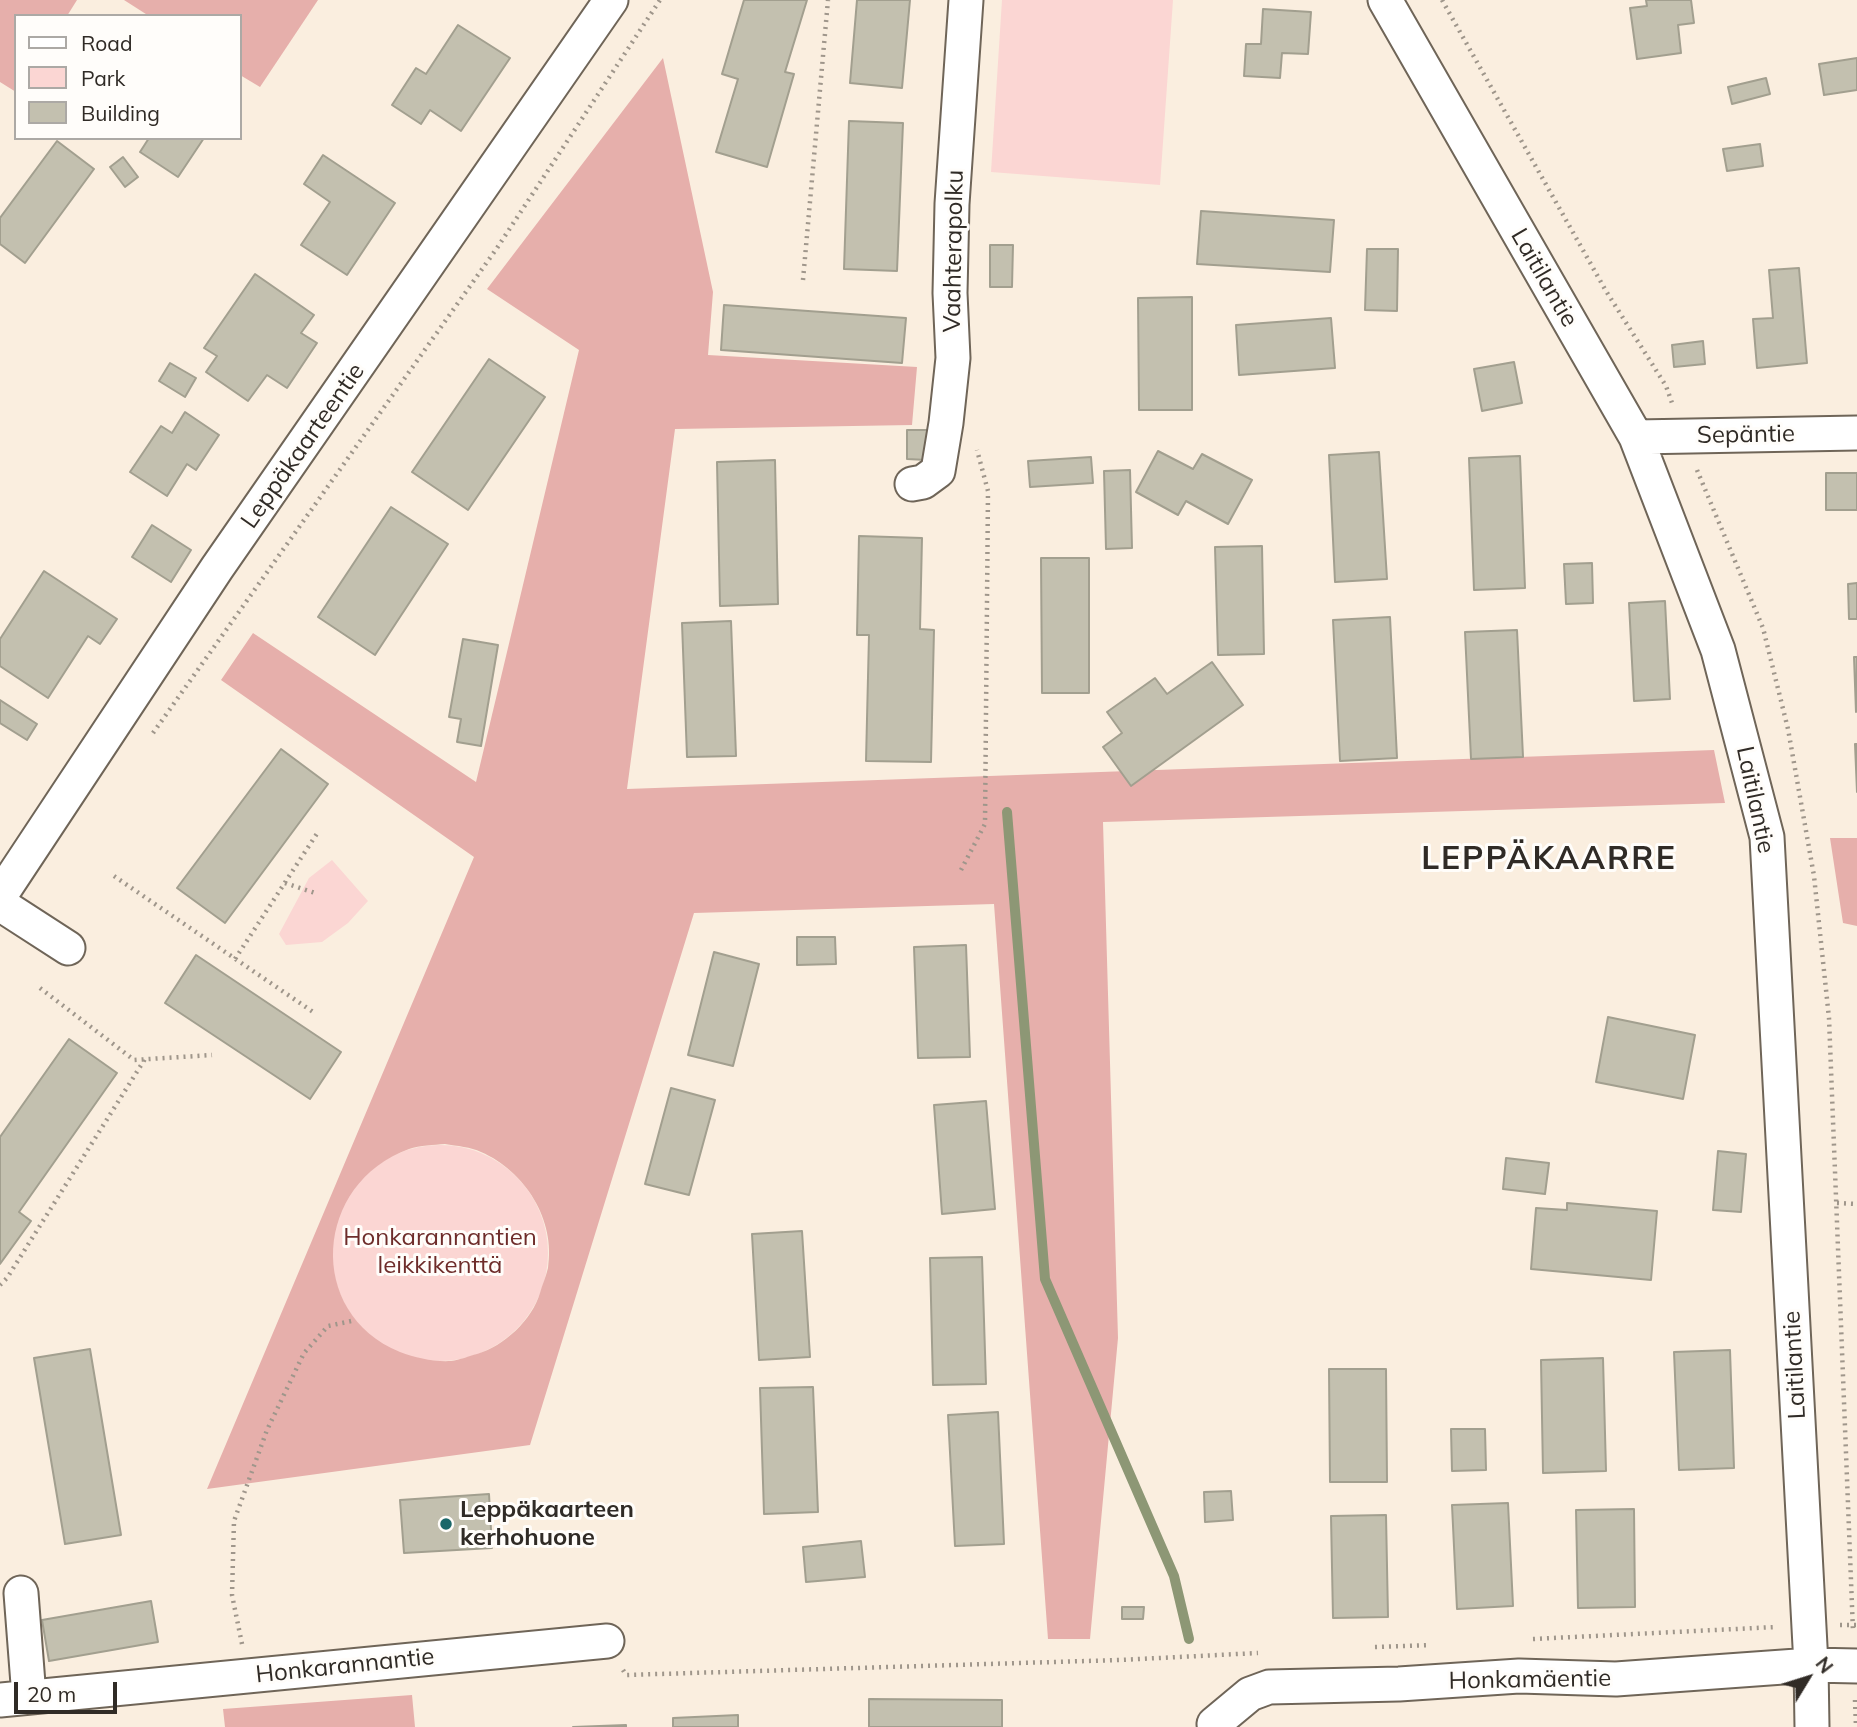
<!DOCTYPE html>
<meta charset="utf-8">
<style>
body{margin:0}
#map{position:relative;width:1857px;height:1727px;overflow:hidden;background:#faeedf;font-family:Mulish,sans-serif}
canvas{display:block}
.legend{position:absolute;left:14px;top:14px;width:228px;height:126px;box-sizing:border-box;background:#fffdfa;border:2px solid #aca9a5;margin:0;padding:9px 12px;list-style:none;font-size:21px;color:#302b26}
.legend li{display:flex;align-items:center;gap:14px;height:35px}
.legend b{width:35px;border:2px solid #aca9a5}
.north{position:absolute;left:1773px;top:1643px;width:70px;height:70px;-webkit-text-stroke:5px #fffdfa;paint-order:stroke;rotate:52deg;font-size:19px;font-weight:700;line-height:28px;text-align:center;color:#302b26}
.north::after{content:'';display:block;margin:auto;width:24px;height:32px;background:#302b26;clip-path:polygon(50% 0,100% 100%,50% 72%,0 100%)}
.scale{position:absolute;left:14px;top:1682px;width:103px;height:32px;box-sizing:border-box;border:4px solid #302b26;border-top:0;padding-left:9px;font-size:21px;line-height:24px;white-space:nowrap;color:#302b26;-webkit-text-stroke:5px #fffdfa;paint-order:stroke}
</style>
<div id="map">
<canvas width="1857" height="1727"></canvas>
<ul class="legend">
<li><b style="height:9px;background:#fff"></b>Road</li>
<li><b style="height:19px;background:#fbd6d3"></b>Park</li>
<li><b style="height:19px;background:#c3c0af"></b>Building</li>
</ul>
<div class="north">N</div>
<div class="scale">20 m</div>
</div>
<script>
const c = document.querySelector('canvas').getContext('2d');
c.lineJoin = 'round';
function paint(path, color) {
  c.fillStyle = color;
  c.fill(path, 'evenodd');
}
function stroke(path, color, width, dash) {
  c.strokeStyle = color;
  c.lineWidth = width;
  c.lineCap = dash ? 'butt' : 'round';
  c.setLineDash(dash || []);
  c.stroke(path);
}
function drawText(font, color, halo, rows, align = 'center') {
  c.font = font + ' Mulish,sans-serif';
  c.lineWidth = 6;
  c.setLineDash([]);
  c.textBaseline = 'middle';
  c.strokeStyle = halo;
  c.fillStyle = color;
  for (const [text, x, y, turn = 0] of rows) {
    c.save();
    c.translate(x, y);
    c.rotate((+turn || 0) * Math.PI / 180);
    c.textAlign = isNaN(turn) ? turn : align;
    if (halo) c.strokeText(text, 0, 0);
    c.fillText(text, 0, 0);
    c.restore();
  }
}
const green = new Path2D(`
 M 1002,0 L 1173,0 L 1160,185 L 991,172 Z
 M 332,860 L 368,901 L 348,923 L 322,942 L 286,945 L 279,934 L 309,878 Z
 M332 1253a108 108 0 1 1 216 0a108 108 0 1 1-216 0Z`);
const forest = new Path2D(`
 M 0,0 L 77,0 L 67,16 L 16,16 L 16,92 L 0,82 Z
 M 124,0 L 318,0 L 260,87 L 240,75 L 240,16 L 149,16 Z
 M 663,58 L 713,292 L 708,355 L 917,367 L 912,425 L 675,429 L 627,789 L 1714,750 L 1725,803 L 1103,822 L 1118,1338 L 1090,1639 L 1048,1639 L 994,904 L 694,913 L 530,1445 L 207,1489 L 474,857 L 221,680 L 253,633 L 476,782 L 579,350 L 487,289 ZM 445,1144 C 457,1146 471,1147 481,1152 C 525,1171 556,1220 548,1268 C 546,1277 542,1285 540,1293 C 532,1320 504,1346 477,1354 C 469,1356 460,1360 451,1361 C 434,1362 416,1358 400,1352 C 305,1313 314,1183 409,1149 C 420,1145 434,1145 445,1144 Z
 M 1830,838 L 1857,838 L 1857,926 L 1843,923 Z
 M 412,1695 L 415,1727 L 225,1727 L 223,1709 Z`);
const stream = new Path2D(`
 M 1007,812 L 1045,1279 L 1174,1576 L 1189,1639`);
const building = new Path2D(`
 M 744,0 L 807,0 L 785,72 L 794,74 L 767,167 L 716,152 L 738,79 L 722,74 Z
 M 857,0 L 910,0 L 902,88 L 850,83 Z
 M 1646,0 L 1691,0 L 1694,23 L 1678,25 L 1681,53 L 1637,59 L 1630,8 L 1647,6 Z
 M 1263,9 L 1311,12 L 1308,54 L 1282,53 L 1280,78 L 1244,76 L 1246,44 L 1261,44 Z
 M 458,25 L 510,58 L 461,131 L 430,110 L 421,124 L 392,105 L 416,68 L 426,74 Z
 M 1857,58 L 1857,90 L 1824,95 L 1819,64 Z
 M 1766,78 L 1770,94 L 1732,104 L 1728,87 Z
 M 849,121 L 903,123 L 897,271 L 844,269 Z
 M 149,138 L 204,138 L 178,177 L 140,152 Z
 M 57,141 L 94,169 L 25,263 L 0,244 L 0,218 Z
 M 1760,144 L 1763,166 L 1727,171 L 1723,149 Z
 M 323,155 L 395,203 L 347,275 L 301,245 L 330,202 L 304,184 Z
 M 123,157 L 138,177 L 125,187 L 110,167 Z
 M 1201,211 L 1334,220 L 1330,272 L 1197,264 Z
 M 990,245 L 1013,245 L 1012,287 L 990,287 Z
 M 1367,249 L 1398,249 L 1397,311 L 1365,310 Z
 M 1799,268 L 1807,363 L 1757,368 L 1753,319 L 1773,318 L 1769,270 Z
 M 255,274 L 314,315 L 301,333 L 317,343 L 287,388 L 267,375 L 248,401 L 206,372 L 217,356 L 204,348 Z
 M 1192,297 L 1192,410 L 1139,410 L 1138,298 Z
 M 724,305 L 906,318 L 902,363 L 721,350 Z
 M 1331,318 L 1335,368 L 1239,375 L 1236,325 Z
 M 1703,341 L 1705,364 L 1674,367 L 1672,345 Z
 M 489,359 L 545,397 L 468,510 L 412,472 Z
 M 1514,362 L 1522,403 L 1482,411 L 1474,369 Z
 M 170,363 L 196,378 L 185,397 L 159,381 Z
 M 185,412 L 219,435 L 196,470 L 187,464 L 167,496 L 130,472 L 161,426 L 172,433 Z
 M 907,430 L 928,430 L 927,460 L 907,459 Z
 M 1158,451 L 1193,469 L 1202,454 L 1252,480 L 1228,524 L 1186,501 L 1178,515 L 1136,492 Z
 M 1379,452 L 1387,579 L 1335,582 L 1329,455 Z
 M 1520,456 L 1525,588 L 1474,590 L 1469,458 Z
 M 1091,457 L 1093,483 L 1030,487 L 1028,461 Z
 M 775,460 L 778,604 L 720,606 L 717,462 Z
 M 1130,470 L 1132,548 L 1106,549 L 1104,471 Z
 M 1826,473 L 1857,473 L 1857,510 L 1826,510 Z
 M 391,507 L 448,544 L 375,655 L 318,617 Z
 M 152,525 L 191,550 L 171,582 L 132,557 Z
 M 859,536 L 922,538 L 920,629 L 934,630 L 931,762 L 866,761 L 869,635 L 857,635 Z
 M 1262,546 L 1264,654 L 1218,655 L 1215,547 Z
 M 1041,558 L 1089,558 L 1089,693 L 1042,693 Z
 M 1592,563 L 1593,603 L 1566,604 L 1564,564 Z
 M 44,571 L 117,619 L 100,644 L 88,636 L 48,698 L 0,666 L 0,639 Z
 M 1857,583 L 1857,619 L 1849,619 L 1848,584 Z
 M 1665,601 L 1670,699 L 1634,701 L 1629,603 Z
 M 1390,617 L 1397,758 L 1340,761 L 1333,620 Z
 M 731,621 L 736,756 L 687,757 L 682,623 Z
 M 1517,630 L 1523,757 L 1471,759 L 1465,632 Z
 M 463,639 L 498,645 L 481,746 L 457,742 L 461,719 L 449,717 Z
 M 1854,657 L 1857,657 L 1856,712 Z
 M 1212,662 L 1243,705 L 1131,786 L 1103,747 L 1122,733 L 1107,712 L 1155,678 L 1167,694 Z
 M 0,700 L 37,724 L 27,740 L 0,723 Z
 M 1855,744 L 1857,744 L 1857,792 Z
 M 281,749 L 328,784 L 225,923 L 177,888 Z
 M 797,937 L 835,937 L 836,964 L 797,965 Z
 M 966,945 L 970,1057 L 918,1058 L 914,947 Z
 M 714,952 L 759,964 L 733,1066 L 688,1055 Z
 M 196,955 L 341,1052 L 310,1099 L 165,1003 Z
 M 1608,1017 L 1695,1035 L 1683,1099 L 1596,1082 Z
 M 69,1039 L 117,1073 L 19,1212 L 31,1221 L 0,1264 L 0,1137 Z
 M 671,1088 L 715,1100 L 689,1195 L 645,1184 Z
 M 986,1101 L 995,1209 L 942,1214 L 934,1105 Z
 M 1718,1151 L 1746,1154 L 1741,1212 L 1713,1210 Z
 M 1506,1158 L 1549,1163 L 1545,1194 L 1503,1189 Z
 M 1567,1203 L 1657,1211 L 1651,1280 L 1531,1269 L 1536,1208 L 1567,1210 Z
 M 802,1231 L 810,1357 L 759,1360 L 752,1234 Z
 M 982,1257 L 986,1384 L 933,1385 L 930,1258 Z
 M 90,1349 L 121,1535 L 65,1544 L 34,1358 Z
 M 1730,1350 L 1734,1468 L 1679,1470 L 1674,1352 Z
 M 1603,1358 L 1606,1471 L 1543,1473 L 1541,1360 Z
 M 1329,1369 L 1386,1369 L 1387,1482 L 1330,1482 Z
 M 813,1387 L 818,1512 L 764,1514 L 760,1388 Z
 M 998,1412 L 1004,1544 L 955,1546 L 948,1415 Z
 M 1451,1429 L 1485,1429 L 1486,1470 L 1452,1471 Z
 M 1231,1491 L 1233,1520 L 1205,1522 L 1204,1492 Z
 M 489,1494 L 492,1548 L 404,1553 L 400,1500 Z
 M 1508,1503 L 1513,1606 L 1457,1609 L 1452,1505 Z
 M 1634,1509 L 1635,1607 L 1578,1608 L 1576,1510 Z
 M 1386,1515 L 1388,1617 L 1333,1618 L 1331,1516 Z
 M 861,1541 L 865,1577 L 806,1582 L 803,1547 Z
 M 151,1601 L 158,1642 L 49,1661 L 42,1620 Z
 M 1122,1607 L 1144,1607 L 1143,1619 L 1122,1619 Z
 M 869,1699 L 1002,1700 L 1002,1727 L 869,1727 Z
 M 738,1715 L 738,1727 L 673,1727 L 673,1718 Z
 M 626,1725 L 626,1727 L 573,1727 Z`);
const path = new Path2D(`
 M 1442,0 L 1606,291 L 1666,386 L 1672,403
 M 803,280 L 828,0
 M 1697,470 L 1763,628 L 1788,729 L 1814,876 L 1829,1018 L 1853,1632
 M 153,733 L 497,248 L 660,0
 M 961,870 L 985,824 L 988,491 L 977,450
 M 114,876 L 316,1014
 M 285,883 L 318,894
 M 235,959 L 318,832
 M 40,988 L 134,1060 L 212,1055
 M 1837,1203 L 1857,1204
 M 0,1285 L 7,1278 L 145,1059
 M 1840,1625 L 1857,1625
 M 1533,1639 L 1776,1627
 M 242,1644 L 232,1595 L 234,1521 L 267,1430 L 304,1353 L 328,1326 L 356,1320
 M 1375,1647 L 1430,1645
 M 623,1670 L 626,1675 L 1119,1660 L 1258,1653
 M 1855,1700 L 1856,1727`);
const minor = new Path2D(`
 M 1385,0 L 1636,437 L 1718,650 L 1767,837 L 1811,1665 L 1812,1727
 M 1636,437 L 1857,433
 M 912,484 L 923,482 L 938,471 L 946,423 L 953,358 L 950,293 L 952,204 L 966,0
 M 0,896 L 217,568 L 611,0
 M 0,904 L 68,948
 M 21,1593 L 29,1697
 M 0,1700 L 607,1641
 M 1214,1724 L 1250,1694 L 1269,1687 L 1399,1684 L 1519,1676 L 1616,1679 L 1811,1665 L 1857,1666`);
const markers = [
 [446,1524,7,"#196769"]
];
const streetNames = [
 ["Vaahterapolku",954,251,-89],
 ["Laitilantie",1544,278,60],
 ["Sepäntie",1746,435,-1],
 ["Leppäkaarteentie",303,446,-55],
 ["Laitilantie",1755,800,78],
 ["Laitilantie",1795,1365,-93],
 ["Honkarannantie",345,1666,-6],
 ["Honkamäentie",1530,1680,-1]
];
const parkNames = [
 ["Honkarannantien",440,1238],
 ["leikkikenttä",440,1266]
];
const poiNames = [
 ["Leppäkaarteen",460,1510],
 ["kerhohuone",460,1538]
];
const districtNames = [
 ["LEPPÄKAARRE",1549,859]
];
paint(green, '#fbd6d3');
paint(forest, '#e6afab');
stroke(stream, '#8d9775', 10);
paint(building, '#c3c0af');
stroke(building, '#a29f8f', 2);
stroke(minor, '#6f6558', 37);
stroke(path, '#9f968b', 4.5, [2, 5]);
stroke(minor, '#fff', 33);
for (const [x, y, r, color] of markers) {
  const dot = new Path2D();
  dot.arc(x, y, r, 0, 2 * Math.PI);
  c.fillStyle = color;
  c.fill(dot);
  stroke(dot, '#fffdfa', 2.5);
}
drawText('24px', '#302b26', '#fffdfa', streetNames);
drawText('24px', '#6e2c2a', '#fffdfa', parkNames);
drawText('bold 24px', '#302b26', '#fffdfa', poiNames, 'left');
c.letterSpacing = '2px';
drawText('bold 32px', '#302b26', '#fffdfa', districtNames);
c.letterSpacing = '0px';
</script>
